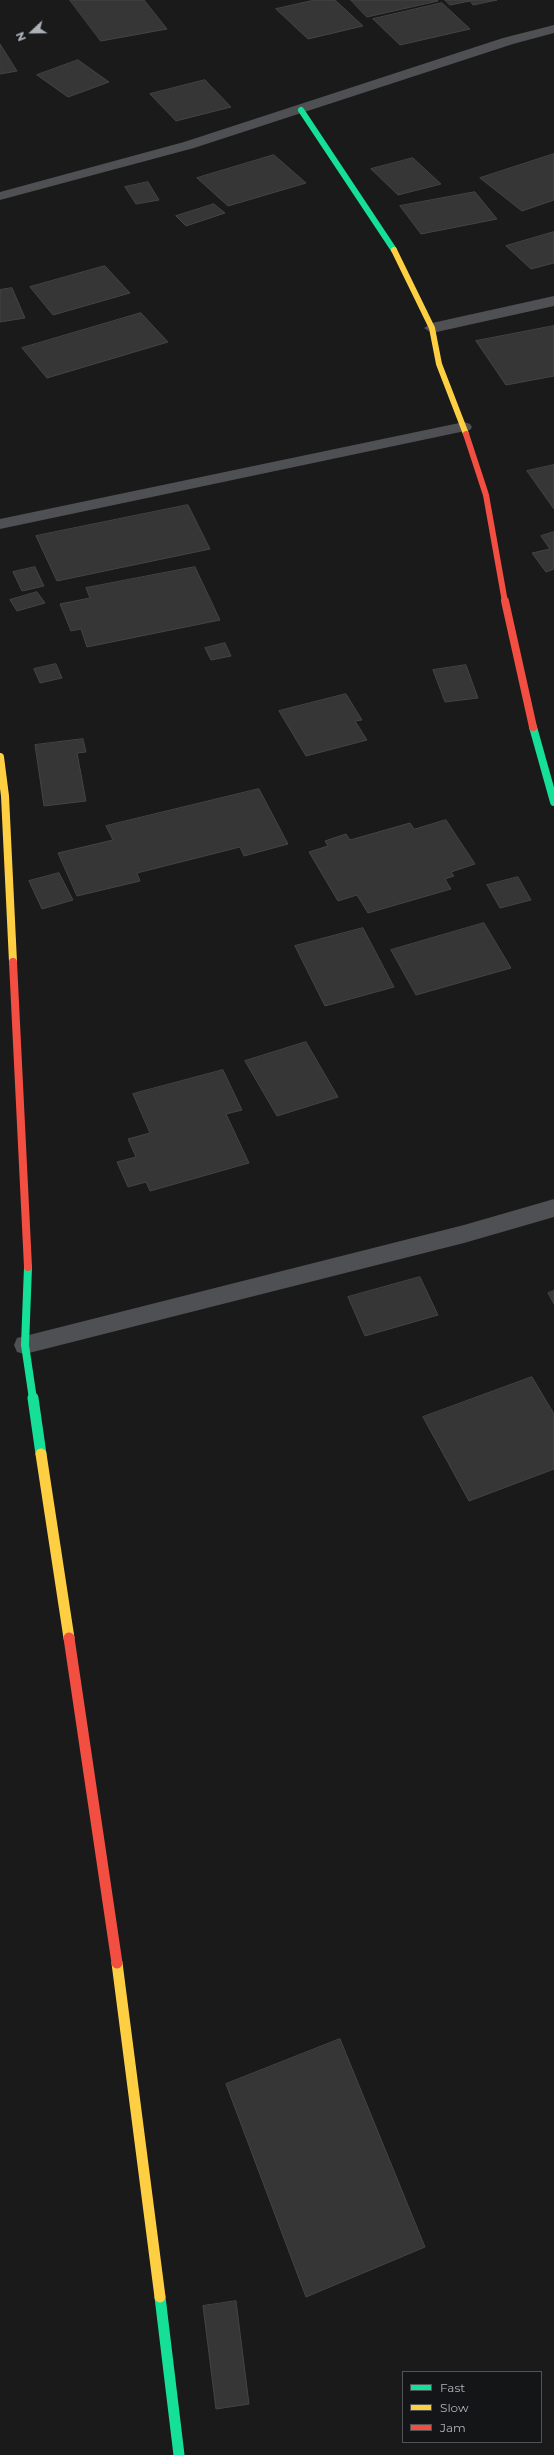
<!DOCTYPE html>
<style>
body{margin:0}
#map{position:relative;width:554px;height:2455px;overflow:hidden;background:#1a1a1a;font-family:Montserrat,sans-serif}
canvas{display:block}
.legend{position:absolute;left:402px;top:2371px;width:140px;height:72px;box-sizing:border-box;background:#141516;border:1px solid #515457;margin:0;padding:5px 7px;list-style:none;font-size:12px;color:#adb2b9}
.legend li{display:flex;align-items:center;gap:8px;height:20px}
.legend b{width:20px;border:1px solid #515457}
.north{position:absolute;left:12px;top:12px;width:40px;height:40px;-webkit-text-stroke:3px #141516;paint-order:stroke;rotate:248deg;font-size:11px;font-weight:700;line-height:16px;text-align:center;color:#adb2b9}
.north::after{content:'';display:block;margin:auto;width:14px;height:18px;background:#adb2b9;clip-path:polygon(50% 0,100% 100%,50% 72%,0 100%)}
</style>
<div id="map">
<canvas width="554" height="2455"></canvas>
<ul class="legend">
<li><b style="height:5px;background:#16e098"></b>Fast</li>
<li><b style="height:5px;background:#ffcf43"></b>Slow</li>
<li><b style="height:5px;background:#f24e42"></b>Jam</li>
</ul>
<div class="north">N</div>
</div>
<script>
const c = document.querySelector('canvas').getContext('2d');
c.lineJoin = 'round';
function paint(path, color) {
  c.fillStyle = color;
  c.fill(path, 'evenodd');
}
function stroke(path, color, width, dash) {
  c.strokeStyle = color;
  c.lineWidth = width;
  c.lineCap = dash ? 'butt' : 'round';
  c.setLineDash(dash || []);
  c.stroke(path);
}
const building = new Path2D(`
 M 70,0 L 144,0 L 167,29 L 101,41 Z
 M 315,0 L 335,0 L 363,26 L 308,39 L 276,9 Z
 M 351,0 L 437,0 L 438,1 L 367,17 Z
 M 445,0 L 497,0 L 473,5 L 470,1 L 450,5 Z
 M 442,3 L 470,29 L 400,45 L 373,19 Z
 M 0,44 L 17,71 L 0,74 Z
 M 78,60 L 109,82 L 68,97 L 37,75 Z
 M 205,80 L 231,107 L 176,121 L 150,94 Z
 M 554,154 L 554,200 L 522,211 L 480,178 Z
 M 274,155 L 306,183 L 228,206 L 197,178 Z
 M 413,158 L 441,184 L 398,195 L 371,169 Z
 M 148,182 L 159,200 L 136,204 L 125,187 Z
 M 475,192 L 497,219 L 421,234 L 400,206 Z
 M 214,204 L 225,213 L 186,226 L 176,216 Z
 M 554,232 L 554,263 L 531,269 L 506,246 Z
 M 105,266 L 130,293 L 53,315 L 30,287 Z
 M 12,288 L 25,318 L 0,322 L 0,290 Z
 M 141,313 L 168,342 L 47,378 L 22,348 Z
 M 554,326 L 554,376 L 506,385 L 476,341 Z
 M 554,465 L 554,509 L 527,471 Z
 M 188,505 L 210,549 L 57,581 L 36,536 Z
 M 554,532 L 554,569 L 546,572 L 532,553 L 550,549 L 541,536 Z
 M 35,567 L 44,586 L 22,591 L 13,572 Z
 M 195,567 L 220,620 L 87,647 L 81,629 L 71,631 L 60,604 L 90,598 L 86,588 Z
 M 37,592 L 45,603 L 17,611 L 10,600 Z
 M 225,643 L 231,656 L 211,660 L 205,648 Z
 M 56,664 L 62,678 L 40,683 L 34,669 Z
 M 466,665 L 478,698 L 445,702 L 433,670 Z
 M 346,694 L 362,720 L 355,721 L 367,740 L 306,756 L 279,711 Z
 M 83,739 L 86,752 L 77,753 L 86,801 L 44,806 L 35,745 Z
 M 259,789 L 288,844 L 244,856 L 240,847 L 137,873 L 140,881 L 77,896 L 58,853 L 113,840 L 106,826 Z
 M 446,820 L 475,864 L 451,872 L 454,876 L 445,879 L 451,889 L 368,913 L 357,895 L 338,901 L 309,852 L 328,846 L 325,841 L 346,834 L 350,840 L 410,823 L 414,829 Z
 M 59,873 L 73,900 L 42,909 L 29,881 Z
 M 518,877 L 531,900 L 500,908 L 487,885 Z
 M 484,923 L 511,968 L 416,995 L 391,950 Z
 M 363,928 L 394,987 L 325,1006 L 295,946 Z
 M 306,1042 L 338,1097 L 277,1116 L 245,1061 Z
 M 223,1070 L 242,1110 L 226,1114 L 249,1163 L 150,1191 L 146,1182 L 128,1187 L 117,1162 L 136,1157 L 128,1139 L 150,1133 L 133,1094 Z
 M 420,1277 L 438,1315 L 365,1336 L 348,1297 Z
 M 554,1291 L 554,1304 L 548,1293 Z
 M 532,1377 L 554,1414 L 554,1469 L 469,1501 L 423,1417 Z
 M 340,2039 L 425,2247 L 306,2297 L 226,2084 Z
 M 236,2301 L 249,2404 L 216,2409 L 203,2306 Z`);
const street = new Path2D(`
 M 554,25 L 554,33 L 513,44 L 194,148 L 0,200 L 0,192 L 184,142 L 503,38 Z
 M 554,296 L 554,306 L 432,333 L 424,328 L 432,323 Z
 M 464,422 L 470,424 L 472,427 L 470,430 L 0,529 L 0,519 Z
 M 554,1199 L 554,1217 L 464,1243 L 25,1354 L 17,1352 L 14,1345 L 17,1338 L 25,1336 L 464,1225 Z`);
const fastFar2 = new Path2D(`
 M 301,110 L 394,250`);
const fastFar1 = new Path2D(`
 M 533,727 L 554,802
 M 28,1267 L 25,1345 L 33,1399`);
const fast = new Path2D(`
 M 33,1398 L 41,1454
 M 160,2297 L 179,2455`);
const slowFar2 = new Path2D(`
 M 394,250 L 432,328 L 439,364 L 466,434`);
const slowFar1 = new Path2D(`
 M 0,757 L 5,796 L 13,962`);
const slow = new Path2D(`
 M 41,1454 L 69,1638
 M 117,1963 L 160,2297`);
const jamFar2 = new Path2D(`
 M 466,434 L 486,495 L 505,602`);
const jamFar1 = new Path2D(`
 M 505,601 L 533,727
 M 13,962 L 28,1267`);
const jam = new Path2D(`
 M 69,1638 L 117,1963`);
paint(building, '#363637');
stroke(building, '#434446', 1);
paint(street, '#4f5053');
stroke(fastFar2, '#16e098', 6);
stroke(fastFar1, '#16e098', 8);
stroke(fast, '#16e098', 11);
stroke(slowFar2, '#ffcf43', 6);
stroke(slowFar1, '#ffcf43', 8);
stroke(slow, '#ffcf43', 11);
stroke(jamFar2, '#f24e42', 6);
stroke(jamFar1, '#f24e42', 8);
stroke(jam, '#f24e42', 11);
</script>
